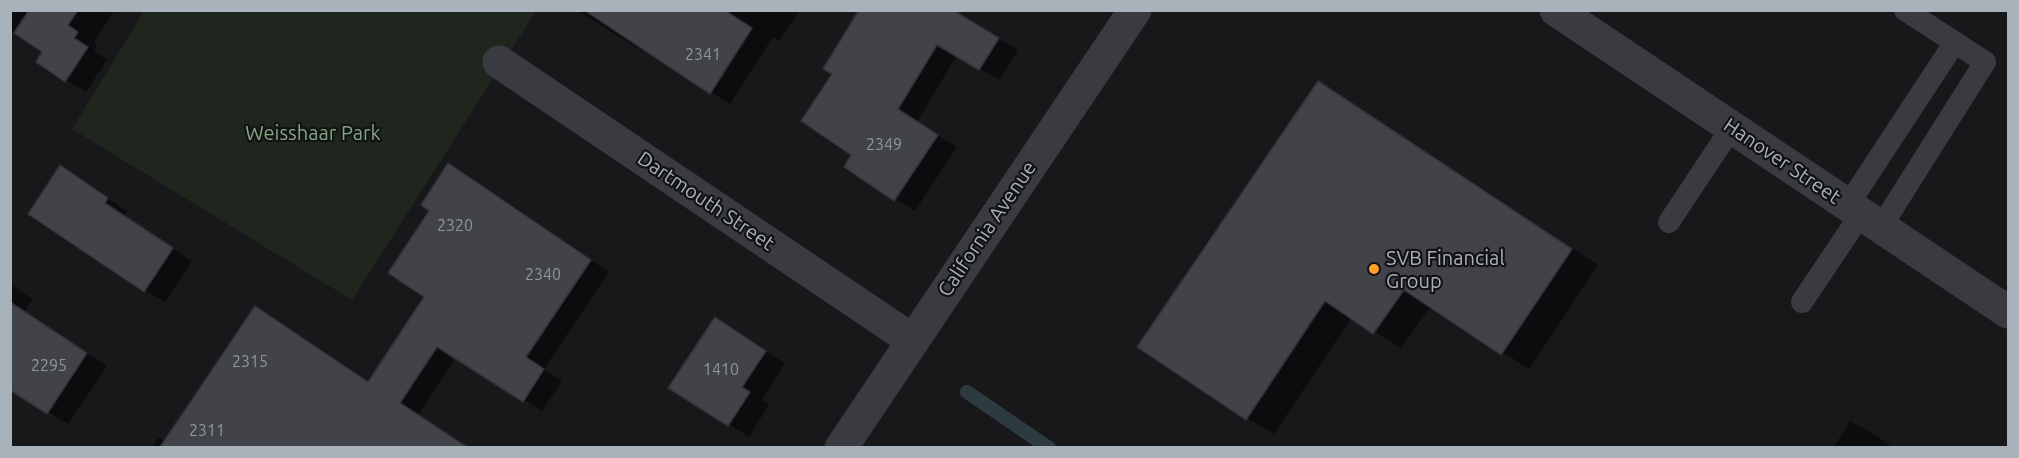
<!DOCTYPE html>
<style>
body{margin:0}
#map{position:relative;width:2019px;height:458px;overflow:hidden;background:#18181b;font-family:Ubuntu,sans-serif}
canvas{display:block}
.frame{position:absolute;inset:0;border:12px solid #a9b1bb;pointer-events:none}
</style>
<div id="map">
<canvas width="2019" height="458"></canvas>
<div class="frame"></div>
</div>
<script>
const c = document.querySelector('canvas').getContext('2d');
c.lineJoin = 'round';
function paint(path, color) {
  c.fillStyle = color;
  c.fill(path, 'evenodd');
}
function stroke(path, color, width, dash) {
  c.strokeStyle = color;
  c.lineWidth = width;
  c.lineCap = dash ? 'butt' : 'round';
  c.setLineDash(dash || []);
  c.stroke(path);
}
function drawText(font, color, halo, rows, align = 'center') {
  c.font = font + ' Ubuntu,sans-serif';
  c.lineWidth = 4.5;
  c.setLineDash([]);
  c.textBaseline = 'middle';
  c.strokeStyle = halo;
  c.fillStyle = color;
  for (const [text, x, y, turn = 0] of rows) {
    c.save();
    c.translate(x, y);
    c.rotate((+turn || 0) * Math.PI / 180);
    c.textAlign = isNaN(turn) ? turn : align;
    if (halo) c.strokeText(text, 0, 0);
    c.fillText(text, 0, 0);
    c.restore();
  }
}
const green = new Path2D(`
 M 144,11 L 536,11 L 352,300 L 72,129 Z`);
const shadow = new Path2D(`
 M 10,10 L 115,10 L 94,42 L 97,45 L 94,51 L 107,60 L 86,92 L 66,80 L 44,52 L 10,30 Z
 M 577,10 L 800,10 L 779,41 L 773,37 L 730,104 L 644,49 L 642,51 Z
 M 952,10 L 1018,50 L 1000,80 L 957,55 L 917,122 L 957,147 L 915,211 L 846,167 Z
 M 1318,83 L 1345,98 L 1598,265 L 1529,369 L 1431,306 L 1401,348 L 1352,317 L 1274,434 L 1247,418 L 1139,346 Z
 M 449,165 L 609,272 L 544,369 L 562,381 L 542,411 L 456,357 L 418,415 L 467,448 L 376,448 L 347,429 L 336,448 L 152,448 L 158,437 L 166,441 L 256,308 L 369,383 L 426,297 L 431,210 Z
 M 60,167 L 127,211 L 124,215 L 192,261 L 165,302 L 144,290 Z
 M 10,284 L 33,299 L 25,311 L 107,366 L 68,424 L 10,389 Z
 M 715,319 L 785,363 L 762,400 L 769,405 L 749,437 L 670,387 Z
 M 1850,421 L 1877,436 L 1894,448 L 1833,448 Z`);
const stream = new Path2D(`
 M 967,392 L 1049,448`);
const building = new Path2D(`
 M 29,10 L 78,10 L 68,25 L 78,32 L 74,38 L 88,47 L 65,82 L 36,62 L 42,52 L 14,33 Z
 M 584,10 L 724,10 L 752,28 L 710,94 Z
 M 859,10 L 957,10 L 956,12 L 999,38 L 979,70 L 937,45 L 898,109 L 938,135 L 894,201 L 844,167 L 851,155 L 801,121 L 832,74 L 823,69 Z
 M 1318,81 L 1572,249 L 1501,355 L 1404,290 L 1373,334 L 1325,301 L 1246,420 L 1137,347 Z
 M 448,163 L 591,260 L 526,357 L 544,369 L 523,402 L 437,347 L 400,403 L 467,447 L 160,447 L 255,306 L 368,382 L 424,297 L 388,273 L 429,211 L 421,205 Z
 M 60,165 L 108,198 L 105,203 L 173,248 L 144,292 L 28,214 Z
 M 10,302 L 87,353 L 47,414 L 10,390 Z
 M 715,317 L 766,351 L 742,387 L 750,392 L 728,426 L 668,388 Z`);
const service = new Path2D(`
 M 1848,205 L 1955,42
 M 1669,222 L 1732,127
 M 1881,227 L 1985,62 L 1905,10
 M 1802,302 L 1861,214`);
const minor = new Path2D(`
 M 499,62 L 912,340
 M 841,448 L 1135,10`);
const tertiary = new Path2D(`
 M 1556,10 L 2008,312`);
const markers = [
 [1374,269,6,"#ffa12c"]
];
const numberNames = [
 ["2341",703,55],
 ["2349",884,145],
 ["2320",455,226],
 ["2340",543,275],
 ["2315",250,362],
 ["2295",49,366],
 ["1410",721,370],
 ["2311",207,431]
];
const parkNames = [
 ["Weisshaar Park",313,133]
];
const streetNames = [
 ["Hanover Street",1782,161,34],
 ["Dartmouth Street",706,201,34],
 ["California Avenue",987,229,-56]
];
const poiNames = [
 ["SVB Financial",1386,258],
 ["Group",1386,281]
];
paint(green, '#1e261e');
paint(shadow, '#0007');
stroke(stream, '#2d3a40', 14);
paint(building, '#424348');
stroke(building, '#323237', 1.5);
stroke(service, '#393b40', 22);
stroke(minor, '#393b40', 33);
stroke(tertiary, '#393b40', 33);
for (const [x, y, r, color] of markers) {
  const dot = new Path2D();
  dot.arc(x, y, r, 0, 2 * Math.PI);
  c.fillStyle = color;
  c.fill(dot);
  stroke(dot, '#131316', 2);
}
drawText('16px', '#8f969e', null, numberNames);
drawText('20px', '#81a87f', '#131316', parkNames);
drawText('20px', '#a9b1bb', '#131316', streetNames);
drawText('20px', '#a9b1bb', '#131316', poiNames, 'left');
</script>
